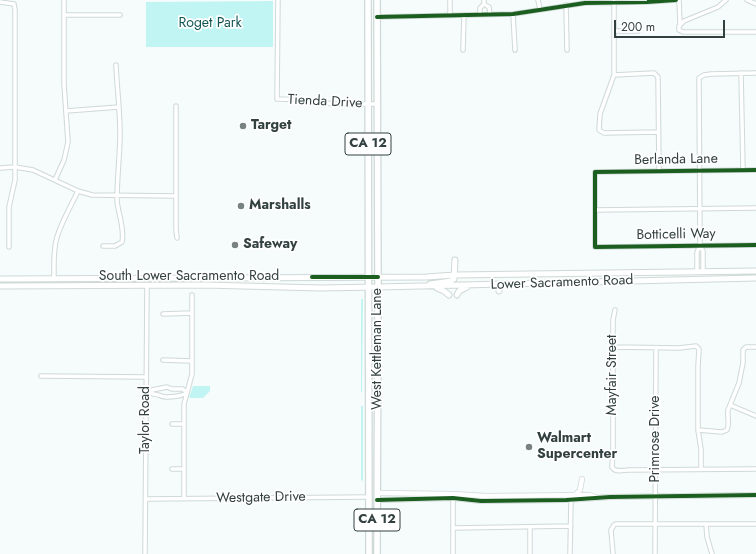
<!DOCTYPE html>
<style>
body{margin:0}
#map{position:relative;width:756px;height:554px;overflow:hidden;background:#f5fcfb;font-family:Jost,sans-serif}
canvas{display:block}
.scale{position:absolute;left:614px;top:20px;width:111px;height:18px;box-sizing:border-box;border:2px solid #334040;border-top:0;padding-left:5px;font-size:12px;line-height:14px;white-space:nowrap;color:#334040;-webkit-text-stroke:3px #fff;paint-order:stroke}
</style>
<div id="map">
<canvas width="756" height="554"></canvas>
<div class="scale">200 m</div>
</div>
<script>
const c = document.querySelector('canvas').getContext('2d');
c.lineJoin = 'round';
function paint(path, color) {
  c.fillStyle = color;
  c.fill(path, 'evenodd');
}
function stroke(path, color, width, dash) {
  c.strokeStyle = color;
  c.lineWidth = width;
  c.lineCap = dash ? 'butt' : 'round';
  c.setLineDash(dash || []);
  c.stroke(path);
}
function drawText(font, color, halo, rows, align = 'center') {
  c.font = font + ' Jost,sans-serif';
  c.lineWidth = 3.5;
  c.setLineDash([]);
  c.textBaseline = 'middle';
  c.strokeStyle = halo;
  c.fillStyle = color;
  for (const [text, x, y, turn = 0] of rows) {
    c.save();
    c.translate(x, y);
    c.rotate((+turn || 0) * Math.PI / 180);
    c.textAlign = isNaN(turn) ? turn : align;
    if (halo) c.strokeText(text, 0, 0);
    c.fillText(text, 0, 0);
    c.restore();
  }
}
const green = new Path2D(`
 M 273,1 L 273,47 L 146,47 L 146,2 Z
 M 361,299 L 363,299 L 362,392 L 361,392 Z
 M 193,386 L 210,386 L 210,391 L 203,398 L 189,398 Z
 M 361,406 L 363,406 L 363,481 L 361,480 Z`);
const minor = new Path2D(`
 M 278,0 L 277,99 L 310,100 L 332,104 L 377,104
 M 538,0 L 540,9
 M 679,0 L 680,24
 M 726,0 L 718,7 L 684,21 L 679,26 L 679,30 L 683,32 L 756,32
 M 747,0 L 756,4
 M 0,2 L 14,4
 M 614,2 L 614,75 L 600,114 L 599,130 L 604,133 L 658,132
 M 484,4 L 489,7 L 490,14
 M 566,5 L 567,50
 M 480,14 L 480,8 L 484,4 L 484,0
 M 513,14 L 515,50
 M 64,15 L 120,15
 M 450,15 L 450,0
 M 377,17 L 513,14 L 585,3 L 647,2 L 676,0
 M 614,31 L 638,31
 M 463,50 L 464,15
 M 741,73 L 743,170
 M 614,75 L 654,73 L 658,77 L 659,171
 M 176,106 L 176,229 L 177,238
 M 66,111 L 119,107
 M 0,168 L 15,167 L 33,170 L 78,191 L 92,195 L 176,196
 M 756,170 L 595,172 L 595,247 L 756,245
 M 55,180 L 64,160 L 68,142 L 64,84 L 64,0
 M 595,210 L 756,208
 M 103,246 L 115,246 L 122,242 C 125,229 118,214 117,200 C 117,177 120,155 120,133 C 120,110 117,88 116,65
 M 700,246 L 703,251 L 703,272
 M 9,247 L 9,207 L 15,180 L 15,10 L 14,4
 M 697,272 L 697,252 L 700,246 L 699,78 L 704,75 L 711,74 L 756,73
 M 54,278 C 54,264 53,250 57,237 C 62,221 71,206 78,191
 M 615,310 L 613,320 L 613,450 L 612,467 C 615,473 623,470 629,470 L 756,469
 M 163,314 L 192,313
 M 613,347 L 679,348 L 696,346 L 699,349 L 698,366 L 698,430 L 701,449 L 701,469
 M 163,360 L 192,361
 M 41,376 L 146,377
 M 167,387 L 172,389 L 183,389 L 187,393 C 181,396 173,397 166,397 C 162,397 158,394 153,394 L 150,392 L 152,390 Z
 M 730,405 L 756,416
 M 172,424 L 184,424
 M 698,430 L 722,432 L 727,430 C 730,424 727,416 728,410 L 739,383 L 743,363 L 743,350 L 746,347 L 756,347
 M 172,469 L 184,469
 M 146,499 L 368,497
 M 184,499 L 184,404 L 192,374 L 192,295
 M 706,524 L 707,537 L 712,554
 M 453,528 L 571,526
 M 145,554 L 147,285
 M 453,554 L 453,498
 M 530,554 L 530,527
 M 570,554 L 571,500
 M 613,554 L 611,530 L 614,525 L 616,524 L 756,524
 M 655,554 L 656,348`);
const tertiary = new Path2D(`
 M 377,493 L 453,494 L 486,496 L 589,495 L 595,497
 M 575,495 L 580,490 L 582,479
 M 377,500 L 453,498 L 481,501 L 566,500 L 610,497 L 756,495`);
const secondary = new Path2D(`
 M 0,279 L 426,277 L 455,275 L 756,271
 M 430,284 L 451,281 L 454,279 L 455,260
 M 0,286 L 205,285 L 320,288 L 378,287 L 756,278
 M 437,288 L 444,291 L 449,295
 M 499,291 L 501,285
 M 457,295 L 459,291 L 467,287`);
const primary = new Path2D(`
 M 368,0 L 369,554
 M 377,0 L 378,287 L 377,554`);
const cycleway = new Path2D(`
 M 377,17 L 513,14 L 585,3 L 647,2 L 676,0
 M 756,170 L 595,172 L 595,247 L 756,245
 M 312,277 L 378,277
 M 377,500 L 453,498 L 481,501 L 566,500 L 610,497 L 756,495`);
const markers = [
 [243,126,4,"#778281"],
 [241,206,4,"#778281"],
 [235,245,4,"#778281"],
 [529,447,4,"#778281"]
];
const shields = [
 [368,144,46],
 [377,520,46]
];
const shieldNames = [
 ["CA 12",368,144],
 ["CA 12",377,520]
];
const parkNames = [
 ["Roget Park",210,24]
];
const streetNames = [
 ["Tienda Drive",325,102,3],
 ["Berlanda Lane",676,160,-1],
 ["Botticelli Way",676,235,-1],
 ["South Lower Sacramento Road",189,277],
 ["Lower Sacramento Road",562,283,-2],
 ["West Kettleman Lane",378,349,-90],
 ["Mayfair Street",613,375,-90],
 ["Taylor Road",146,420,-90],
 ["Primrose Drive",656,439,-90],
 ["Westgate Drive",261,498,-1]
];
const poiNames = [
 ["Target",251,126],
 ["Marshalls",249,206],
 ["Safeway",243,245],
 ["Walmart",537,439],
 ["Supercenter",537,455]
];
paint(green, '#c1f5f4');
stroke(minor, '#cfd9d8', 5.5);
stroke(tertiary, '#cfd9d8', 6);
stroke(secondary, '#cfd9d8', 7);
stroke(primary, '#cfd9d8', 8);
stroke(minor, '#fefffe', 3.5);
stroke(tertiary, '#fefffe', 4.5);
stroke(secondary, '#fefffe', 5);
stroke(primary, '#fefffe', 5.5);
stroke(cycleway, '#1b5e20', 4);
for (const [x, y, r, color] of markers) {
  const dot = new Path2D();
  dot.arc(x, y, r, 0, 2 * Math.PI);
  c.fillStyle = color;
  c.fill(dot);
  stroke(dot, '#fff', 1.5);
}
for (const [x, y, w] of shields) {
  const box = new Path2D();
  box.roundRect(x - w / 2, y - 11, w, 22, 3);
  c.fillStyle = '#fff';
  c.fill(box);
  stroke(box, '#334040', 1);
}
drawText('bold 13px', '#334040', null, shieldNames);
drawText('14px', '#125554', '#fff', parkNames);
drawText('14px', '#334040', '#fff', streetNames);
drawText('bold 14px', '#334040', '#fff', poiNames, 'left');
</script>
